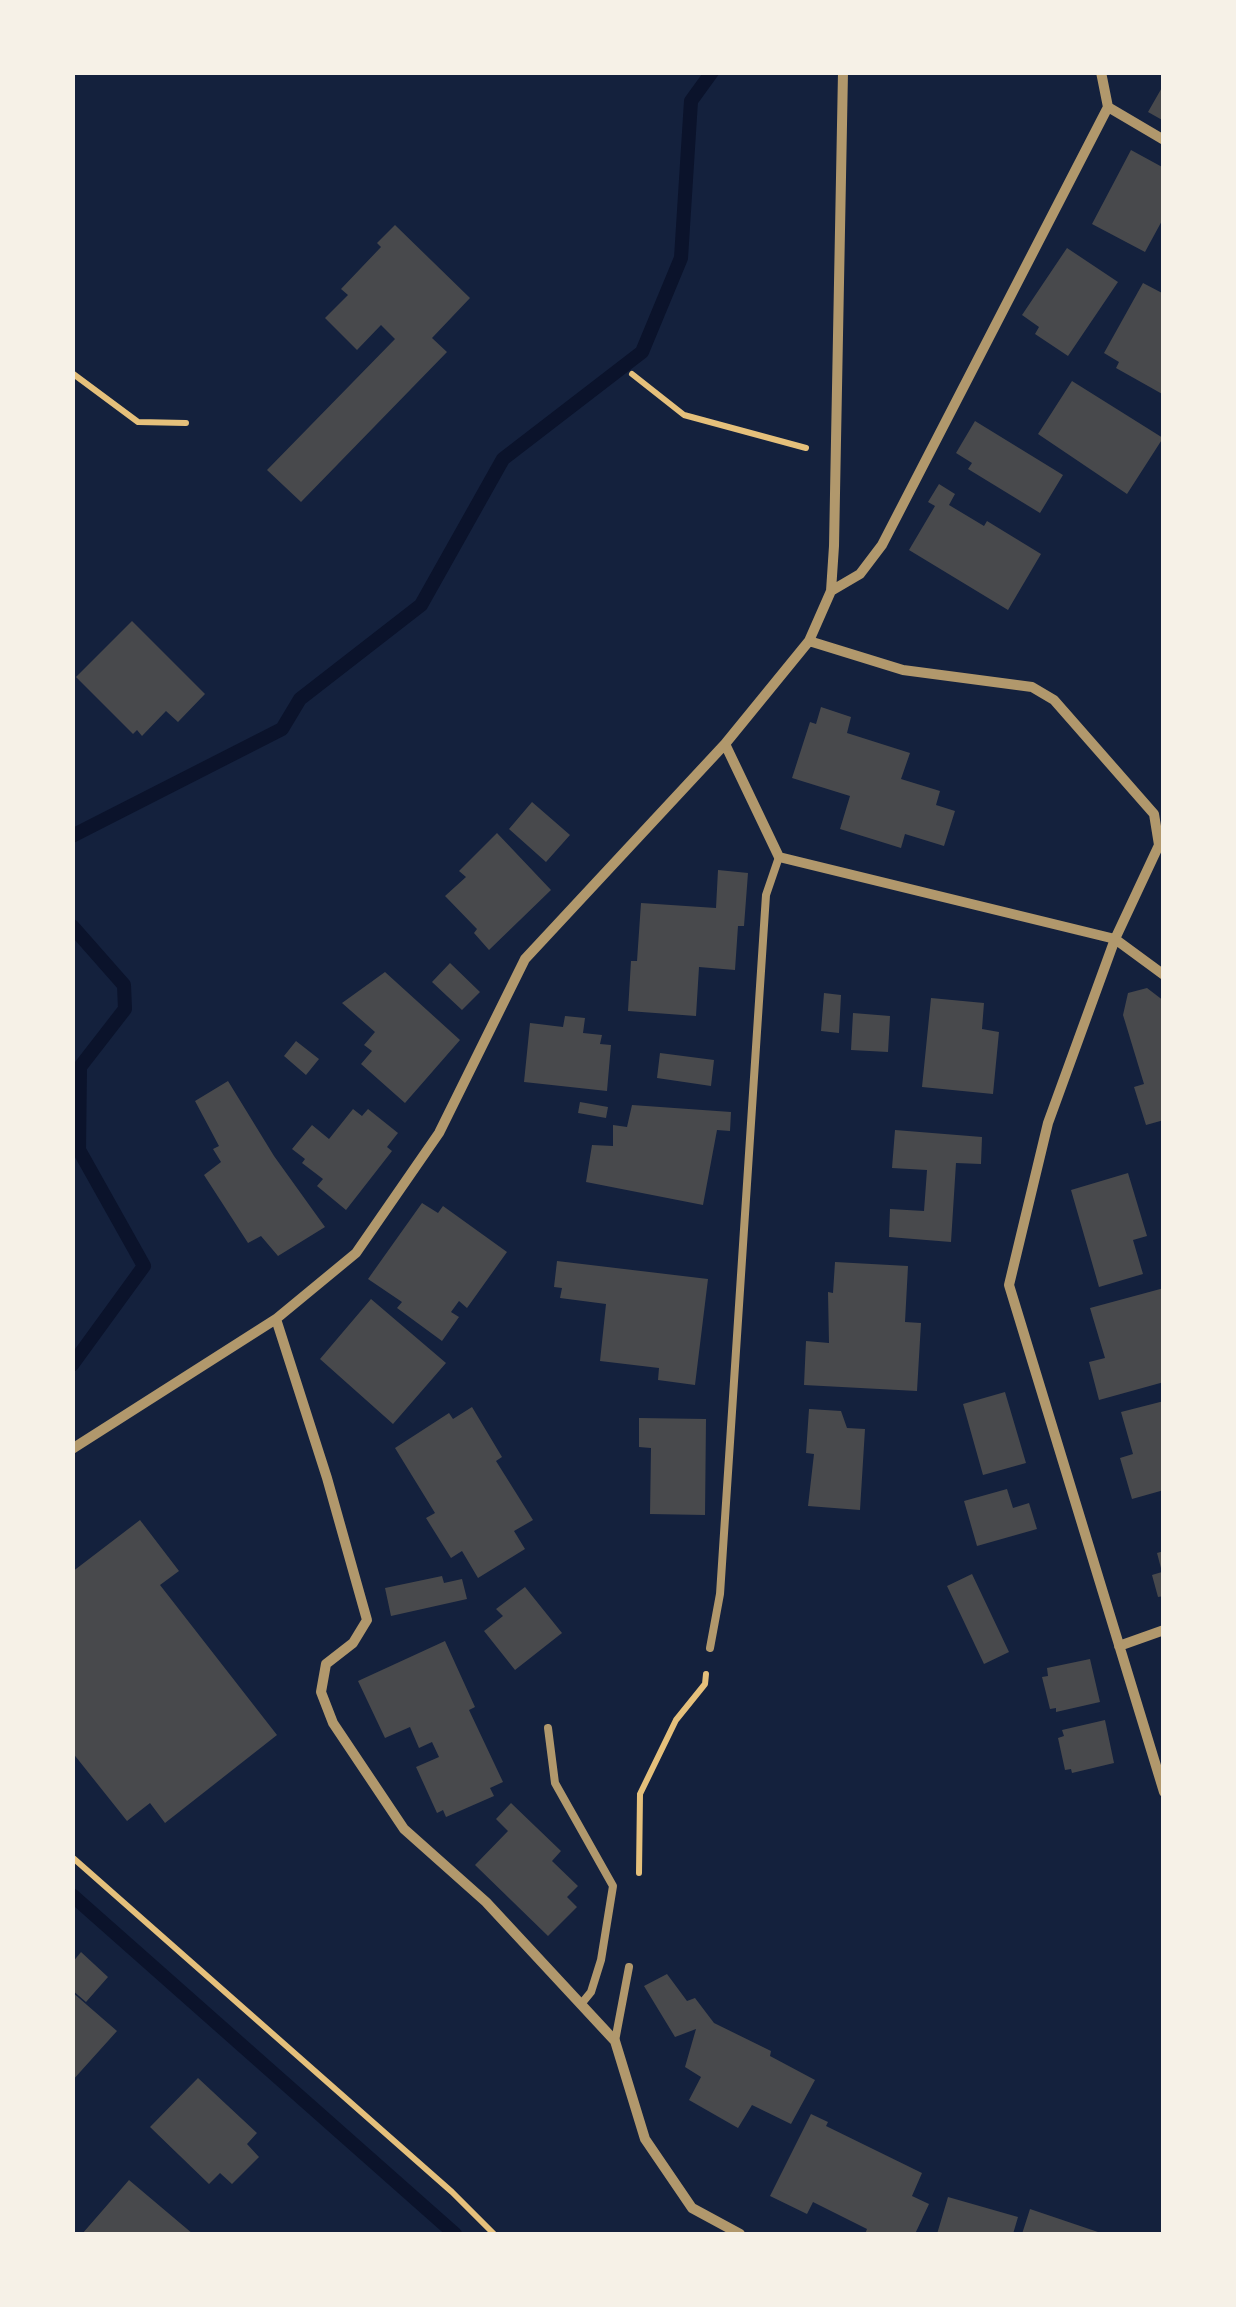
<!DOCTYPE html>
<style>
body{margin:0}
#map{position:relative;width:1236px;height:2307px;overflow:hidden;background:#14213d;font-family:Manrope,sans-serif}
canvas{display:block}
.frame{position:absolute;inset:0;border:75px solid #f6f1e7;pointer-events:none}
</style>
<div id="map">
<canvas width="1236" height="2307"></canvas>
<div class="frame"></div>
</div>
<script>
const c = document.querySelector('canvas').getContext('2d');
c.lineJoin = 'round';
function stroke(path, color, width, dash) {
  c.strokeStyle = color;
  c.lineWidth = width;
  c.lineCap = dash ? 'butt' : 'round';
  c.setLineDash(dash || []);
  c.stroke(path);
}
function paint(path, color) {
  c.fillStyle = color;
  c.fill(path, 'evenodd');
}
const stream = new Path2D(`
 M 72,836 L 282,729 L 300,699 L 421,605 L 503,459 L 642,352 L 681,258 L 691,101 L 712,72
 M 72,926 L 124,985 L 125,1009 L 80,1067 L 79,1150 L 144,1266 L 72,1365
 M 72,1895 L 455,2234`);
const building = new Path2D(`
 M 1164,84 L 1164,121 L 1148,112 Z
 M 1131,150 L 1164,168 L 1164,217 L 1145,252 L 1092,224 Z
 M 395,225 L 470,298 L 432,338 L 447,352 L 301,502 L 267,470 L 395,339 L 381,325 L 357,350 L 325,318 L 348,295 L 341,289 L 381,247 L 377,243 Z
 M 1067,248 L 1118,282 L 1068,356 L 1035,334 L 1039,327 L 1022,315 Z
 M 1143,283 L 1164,294 L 1164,395 L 1116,368 L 1119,362 L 1104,353 Z
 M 1072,381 L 1163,438 L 1127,494 L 1038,434 Z
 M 975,421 L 1063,475 L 1040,513 L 968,469 L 972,463 L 956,453 Z
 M 939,484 L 955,494 L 949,505 L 984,526 L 987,521 L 1041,554 L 1008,610 L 909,550 L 935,506 L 928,502 Z
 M 132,621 L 205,694 L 178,722 L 166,711 L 142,736 L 137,730 L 133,734 L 76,677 Z
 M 821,707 L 851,717 L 847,733 L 910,753 L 901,779 L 940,791 L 936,805 L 955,811 L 944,846 L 905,834 L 901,848 L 840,829 L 850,796 L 792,778 L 810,722 L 816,724 Z
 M 532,802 L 570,835 L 546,862 L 509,829 Z
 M 497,833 L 551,890 L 489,950 L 474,933 L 477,929 L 445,896 L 466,877 L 459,871 Z
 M 718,870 L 748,873 L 744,926 L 738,926 L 735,970 L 699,967 L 696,1016 L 628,1011 L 631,961 L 637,961 L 641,903 L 716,908 Z
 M 450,963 L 480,992 L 462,1010 L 432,982 Z
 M 385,972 L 460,1040 L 405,1103 L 361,1064 L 372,1051 L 364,1045 L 375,1032 L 342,1003 Z
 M 1147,988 L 1164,1001 L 1164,1120 L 1146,1125 L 1134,1087 L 1144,1084 L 1123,1015 L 1128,993 Z
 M 824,993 L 841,995 L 839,1033 L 821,1031 Z
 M 931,998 L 984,1003 L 982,1029 L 999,1032 L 993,1094 L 922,1087 Z
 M 853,1013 L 890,1016 L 888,1052 L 851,1050 Z
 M 565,1016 L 585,1018 L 583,1033 L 602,1035 L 600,1044 L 611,1045 L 607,1091 L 524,1082 L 530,1023 L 563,1027 Z
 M 296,1041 L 319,1059 L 306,1075 L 284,1056 Z
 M 660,1053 L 714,1060 L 711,1086 L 657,1078 Z
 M 228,1081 L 274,1156 L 325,1227 L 278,1256 L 261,1236 L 248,1243 L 204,1175 L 221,1162 L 213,1149 L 219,1146 L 195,1101 Z
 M 580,1102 L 608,1107 L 606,1118 L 578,1113 Z
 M 632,1105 L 731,1112 L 730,1131 L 717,1130 L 703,1205 L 586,1182 L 592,1145 L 613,1146 L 613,1125 L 627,1127 Z
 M 353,1109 L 362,1116 L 368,1109 L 398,1133 L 387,1147 L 392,1151 L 346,1210 L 317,1186 L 323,1179 L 302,1163 L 305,1159 L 292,1149 L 312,1125 L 329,1139 Z
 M 895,1130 L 982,1137 L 981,1164 L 956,1163 L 951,1242 L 889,1237 L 890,1209 L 924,1211 L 927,1170 L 892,1168 Z
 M 1128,1173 L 1147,1236 L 1133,1240 L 1143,1274 L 1099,1287 L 1071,1190 Z
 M 422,1203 L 438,1213 L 443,1206 L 507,1252 L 467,1308 L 459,1301 L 451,1312 L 459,1317 L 442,1341 L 397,1308 L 402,1302 L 368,1279 Z
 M 557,1261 L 708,1279 L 695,1385 L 658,1380 L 659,1368 L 600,1361 L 606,1304 L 560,1298 L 562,1288 L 554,1287 Z
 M 835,1262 L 908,1266 L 905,1322 L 921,1323 L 917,1391 L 804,1385 L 806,1341 L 829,1343 L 828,1292 L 833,1293 Z
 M 1164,1288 L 1164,1382 L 1099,1400 L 1089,1362 L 1105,1358 L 1090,1308 Z
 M 371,1299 L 446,1363 L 393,1424 L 320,1359 Z
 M 1005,1392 L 1026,1463 L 983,1475 L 963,1404 Z
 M 1164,1401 L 1164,1490 L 1132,1499 L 1120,1458 L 1133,1454 L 1121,1412 Z
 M 472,1407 L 502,1457 L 496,1461 L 533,1520 L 514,1531 L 525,1549 L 478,1578 L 462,1551 L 451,1558 L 426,1518 L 435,1513 L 395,1448 L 449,1413 L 453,1419 Z
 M 809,1409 L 841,1411 L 847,1428 L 865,1429 L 860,1510 L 808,1506 L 814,1454 L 806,1453 Z
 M 639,1418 L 706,1419 L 705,1515 L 650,1514 L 651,1448 L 639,1447 Z
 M 1007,1489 L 1013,1508 L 1029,1503 L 1037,1529 L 977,1546 L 964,1501 Z
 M 140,1520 L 179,1571 L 160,1585 L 277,1735 L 165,1823 L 150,1803 L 127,1821 L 72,1752 L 72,1572 Z
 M 1164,1551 L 1164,1596 L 1158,1597 L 1152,1575 L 1162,1572 L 1157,1553 Z
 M 972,1574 L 1009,1652 L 984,1664 L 947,1586 Z
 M 442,1576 L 444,1583 L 462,1579 L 467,1599 L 391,1616 L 385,1588 Z
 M 525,1587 L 562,1633 L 515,1670 L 484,1631 L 503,1616 L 496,1609 Z
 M 445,1641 L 475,1707 L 469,1710 L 503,1782 L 490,1788 L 494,1796 L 446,1817 L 443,1810 L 437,1813 L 416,1767 L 439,1757 L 432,1742 L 419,1748 L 410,1727 L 385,1738 L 358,1681 Z
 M 1090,1659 L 1100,1702 L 1056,1712 L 1056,1708 L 1050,1709 L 1042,1677 L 1048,1676 L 1047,1668 Z
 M 1105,1720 L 1114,1763 L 1072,1773 L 1071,1769 L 1065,1770 L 1058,1738 L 1064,1736 L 1062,1730 Z
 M 511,1803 L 561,1851 L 552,1861 L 578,1886 L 567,1897 L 577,1907 L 548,1936 L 475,1865 L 508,1831 L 496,1819 Z
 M 81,1952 L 108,1977 L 86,2002 L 72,1990 L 72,1963 Z
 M 667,1974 L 687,2001 L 695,1998 L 714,2023 L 771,2051 L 770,2056 L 815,2080 L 791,2124 L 752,2105 L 738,2128 L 689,2100 L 701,2077 L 685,2067 L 696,2029 L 675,2037 L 644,1986 Z
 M 72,1992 L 117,2031 L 72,2081 Z
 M 198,2078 L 257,2133 L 247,2144 L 259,2157 L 232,2184 L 220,2173 L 209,2184 L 150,2127 Z
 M 811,2114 L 828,2122 L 826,2126 L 922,2173 L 912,2196 L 929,2204 L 915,2234 L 865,2234 L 867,2229 L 813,2202 L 807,2214 L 770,2196 Z
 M 129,2180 L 193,2234 L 82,2234 Z
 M 948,2197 L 1018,2217 L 1013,2234 L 937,2234 Z
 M 1030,2209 L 1098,2232 L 1097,2234 L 1022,2234 Z`);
const path = new Path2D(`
 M 72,373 L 138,422 L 186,423
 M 632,374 L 684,415 L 806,448
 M 72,1857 L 452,2192 L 494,2234
 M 639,1873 L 640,1794 L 676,1720 L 705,1684 L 706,1674`);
const service = new Path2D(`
 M 710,1648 L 720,1594 L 766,895 L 779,857
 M 548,1728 L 555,1783 L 613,1886 L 601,1960 L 591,1992 L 582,2003
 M 615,2041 L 629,1967`);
const minor = new Path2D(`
 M 1108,107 L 1164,140
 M 831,591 L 860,574 L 882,545 L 1108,107 L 1101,72
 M 809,641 L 903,670 L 1032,687 L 1054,700 L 1154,814 L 1159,845
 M 725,744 L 779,857 L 1115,939 L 1048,1123 L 1009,1285 L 1164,1792
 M 1163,846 L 1159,845 L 1115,939 L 1164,975
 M 276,1319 L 327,1478 L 367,1620 L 353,1643 L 326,1664 L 321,1692 L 333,1723 L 404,1829 L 486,1902 L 615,2041 L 645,2139 L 692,2208 L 740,2234
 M 72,1449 L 276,1319 L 356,1253 L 439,1133 L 525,959 L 725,744 L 809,641 L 831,591 L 834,546 L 843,72
 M 1119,1646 L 1164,1630`);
stroke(stream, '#0b132b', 14);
paint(building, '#48494c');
stroke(path, '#e5c07b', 6);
stroke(service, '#b1986c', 8);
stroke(minor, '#b1986c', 10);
</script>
